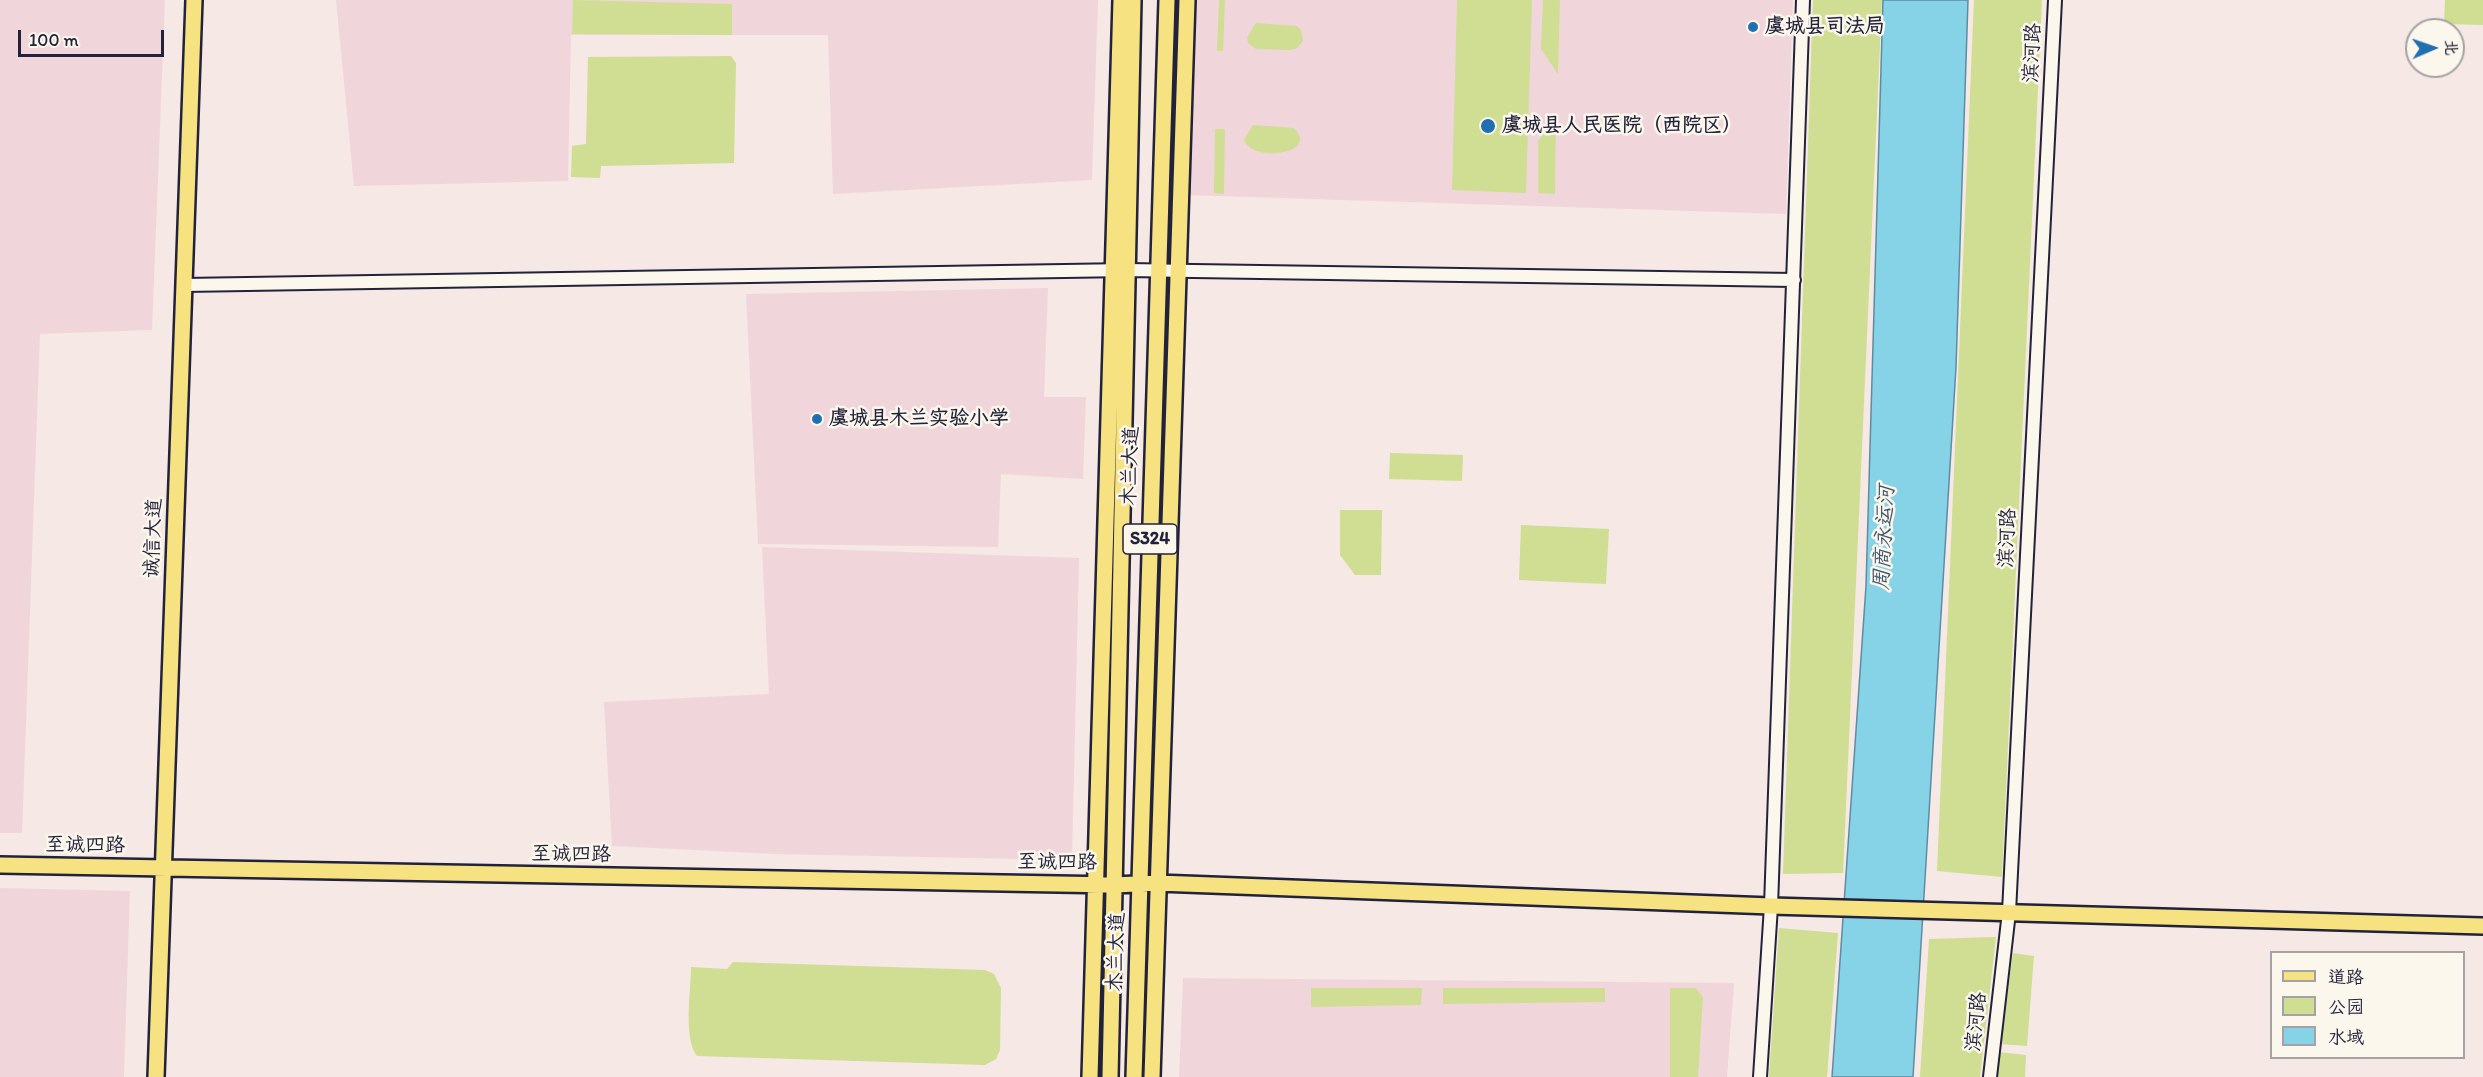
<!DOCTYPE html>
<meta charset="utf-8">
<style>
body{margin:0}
#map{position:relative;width:2483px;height:1077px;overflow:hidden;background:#f6e8e4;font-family:Itim,"LXGW WenKai TC",sans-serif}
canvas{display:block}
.legend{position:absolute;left:2270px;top:951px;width:195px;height:108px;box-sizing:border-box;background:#fbf7ec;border:2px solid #a4a2a5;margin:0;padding:8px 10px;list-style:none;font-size:18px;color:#22223b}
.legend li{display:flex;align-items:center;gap:12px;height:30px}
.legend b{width:30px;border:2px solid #a4a2a5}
.north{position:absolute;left:2405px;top:18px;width:60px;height:60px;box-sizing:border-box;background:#fbf7ec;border:2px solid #a4a2a5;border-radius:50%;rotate:88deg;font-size:16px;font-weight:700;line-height:24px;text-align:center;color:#22223b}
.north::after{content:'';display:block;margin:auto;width:21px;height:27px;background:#1f6fb2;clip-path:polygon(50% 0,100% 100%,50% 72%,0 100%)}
.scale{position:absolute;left:18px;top:30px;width:146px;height:27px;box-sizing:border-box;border:3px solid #22223b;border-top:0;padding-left:8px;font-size:18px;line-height:21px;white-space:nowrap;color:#22223b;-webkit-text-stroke:4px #fbf7ec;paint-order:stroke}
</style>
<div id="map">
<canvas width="2483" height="1077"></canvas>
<ul class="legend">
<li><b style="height:8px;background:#f7e281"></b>道路</li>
<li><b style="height:16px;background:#cfde92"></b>公园</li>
<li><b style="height:16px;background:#86d2e6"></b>水域</li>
</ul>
<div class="north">北</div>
<div class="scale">100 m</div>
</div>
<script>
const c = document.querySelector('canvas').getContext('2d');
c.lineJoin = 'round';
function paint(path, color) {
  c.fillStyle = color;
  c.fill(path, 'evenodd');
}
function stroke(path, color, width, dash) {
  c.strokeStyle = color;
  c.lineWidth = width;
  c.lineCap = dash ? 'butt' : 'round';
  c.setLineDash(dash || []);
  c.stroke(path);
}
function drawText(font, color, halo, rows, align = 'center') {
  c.font = font + ' Itim,"LXGW WenKai TC",sans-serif';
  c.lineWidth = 5;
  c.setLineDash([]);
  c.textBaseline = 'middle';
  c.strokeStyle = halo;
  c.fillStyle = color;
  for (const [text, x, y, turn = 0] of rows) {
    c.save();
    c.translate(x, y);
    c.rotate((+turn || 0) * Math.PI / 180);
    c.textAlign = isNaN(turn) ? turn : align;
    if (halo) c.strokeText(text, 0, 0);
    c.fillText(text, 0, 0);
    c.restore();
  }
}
const built = new Path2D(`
 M 0,0 L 165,0 L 152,330 L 40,334 L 22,833 L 0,833 Z
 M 336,0 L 1098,0 L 1092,180 L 833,194 L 828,35 L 571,35 L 568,181 L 354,186 Z
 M 1192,0 L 1793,0 L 1786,214 L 1186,195 Z
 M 1048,288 L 1044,397 L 1086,397 L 1083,479 L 1001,474 L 998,547 L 758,544 L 746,294 Z
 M 762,547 L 1079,558 L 1072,860 L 775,854 L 612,846 L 604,702 L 769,694 Z
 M 0,888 L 130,891 L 124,1077 L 0,1077 Z
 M 1183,978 L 1734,983 L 1727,1077 L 1179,1077 Z`);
const green = new Path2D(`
 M 573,0 L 732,4 L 732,35 L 572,34 Z
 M 1219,0 L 1225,0 L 1223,51 L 1217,51 Z
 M 1457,0 L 1532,0 L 1526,193 L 1452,190 Z
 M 1543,0 L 1560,0 L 1558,74 L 1541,49 Z
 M 1813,0 L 1882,0 L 1843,873 L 1783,874 Z
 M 1974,0 L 2042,0 L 2002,877 L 1937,871 Z
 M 2445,0 L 2483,0 L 2483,25 L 2444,24 Z
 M 1256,23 L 1297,26 L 1301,30 L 1303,41 L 1296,49 L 1290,50 L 1256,49 L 1248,43 L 1247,37 Z
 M 731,56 L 736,63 L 734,163 L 601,166 L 600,178 L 571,177 L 572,146 L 586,144 L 588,57 Z
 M 1556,116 L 1555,194 L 1538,193 L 1538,142 Z
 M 1253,125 L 1294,128 C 1321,155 1249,163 1244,139 Z
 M 1215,129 L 1225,129 L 1224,194 L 1214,193 Z
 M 1390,453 L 1463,455 L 1462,481 L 1389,479 Z
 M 1340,510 L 1382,510 L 1381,575 L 1355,575 L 1340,555 Z
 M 1521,525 L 1609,529 L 1606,584 L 1519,580 Z
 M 1779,928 L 1838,933 L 1827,1077 L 1769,1077 Z
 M 1996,937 L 1980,1077 L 1920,1077 L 1929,939 Z
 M 2013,953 L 2034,956 L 2027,1046 L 2000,1044 Z
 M 733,962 L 985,970 L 994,974 L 1001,988 L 1000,1050 L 996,1059 L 985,1065 L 697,1056 C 683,1038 691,990 691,967 L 727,969 Z
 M 1311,988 L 1422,988 L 1421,1005 L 1311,1007 Z
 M 1443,988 L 1605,988 L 1605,1002 L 1443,1004 Z
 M 1670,988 L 1695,988 L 1703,997 L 1698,1077 L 1670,1077 Z
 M 1999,1052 L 2026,1055 L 2025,1077 L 1996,1077 Z`);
const water = new Path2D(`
 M 1883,0 L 1968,0 L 1956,367 L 1913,1077 L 1832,1077 L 1866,586 Z`);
const minor = new Path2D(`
 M 184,285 L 1127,270 L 1794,280
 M 1760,1077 L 1771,906 L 1803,0
 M 1990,1077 L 2009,912 L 2055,0`);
const major = new Path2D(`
 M 0,865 L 1114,885 L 1158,883 L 1771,906 L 2483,926
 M 156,1077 L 194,0
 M 1090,1077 L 1121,0
 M 1110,1077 L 1133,0
 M 1134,1077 L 1167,0
 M 1152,1077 L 1187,0`);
const markers = [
 [1753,27,6,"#1f6fb2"],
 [1488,126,8,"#1f6fb2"],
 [817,419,6,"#1f6fb2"]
];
const shields = [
 [1150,539,54]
];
const shieldNames = [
 ["S324",1150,539]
];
const poiNames = [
 ["虞城县司法局",1765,27],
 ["虞城县人民医院（西院区）",1502,126],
 ["虞城县木兰实验小学",829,419]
];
const streetNames = [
 ["滨河路",2033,53,-87],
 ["木兰大道",1131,466,-88],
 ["诚信大道",154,538,-88],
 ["滨河路",2008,538,-87],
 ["至诚四路",85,846,1],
 ["至诚四路",571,855,1],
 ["至诚四路",1057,863,1],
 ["木兰大道",1117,952,-88],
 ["滨河路",1977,1022,-84]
];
const waterNames = [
 ["周商永运河",1885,538,-87]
];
paint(built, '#f0d6db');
paint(green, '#cfde92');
paint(water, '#86d2e6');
stroke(water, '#5e8ca2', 1.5);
stroke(minor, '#22223b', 16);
stroke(major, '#22223b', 20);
stroke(minor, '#fbf7ec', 12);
stroke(major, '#f7e281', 15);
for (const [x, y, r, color] of markers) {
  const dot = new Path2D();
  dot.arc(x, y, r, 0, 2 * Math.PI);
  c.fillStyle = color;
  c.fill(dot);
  stroke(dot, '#fbf7ec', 2);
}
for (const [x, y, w] of shields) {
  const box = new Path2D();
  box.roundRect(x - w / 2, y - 15, w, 30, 4.5);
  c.fillStyle = '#fbf7ec';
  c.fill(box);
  stroke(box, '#22223b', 1.5);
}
drawText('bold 18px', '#22223b', null, shieldNames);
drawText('bold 20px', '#22223b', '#fbf7ec', poiNames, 'left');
drawText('20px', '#22223b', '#fbf7ec', streetNames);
drawText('italic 21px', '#40576e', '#fbf7ec', waterNames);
</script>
